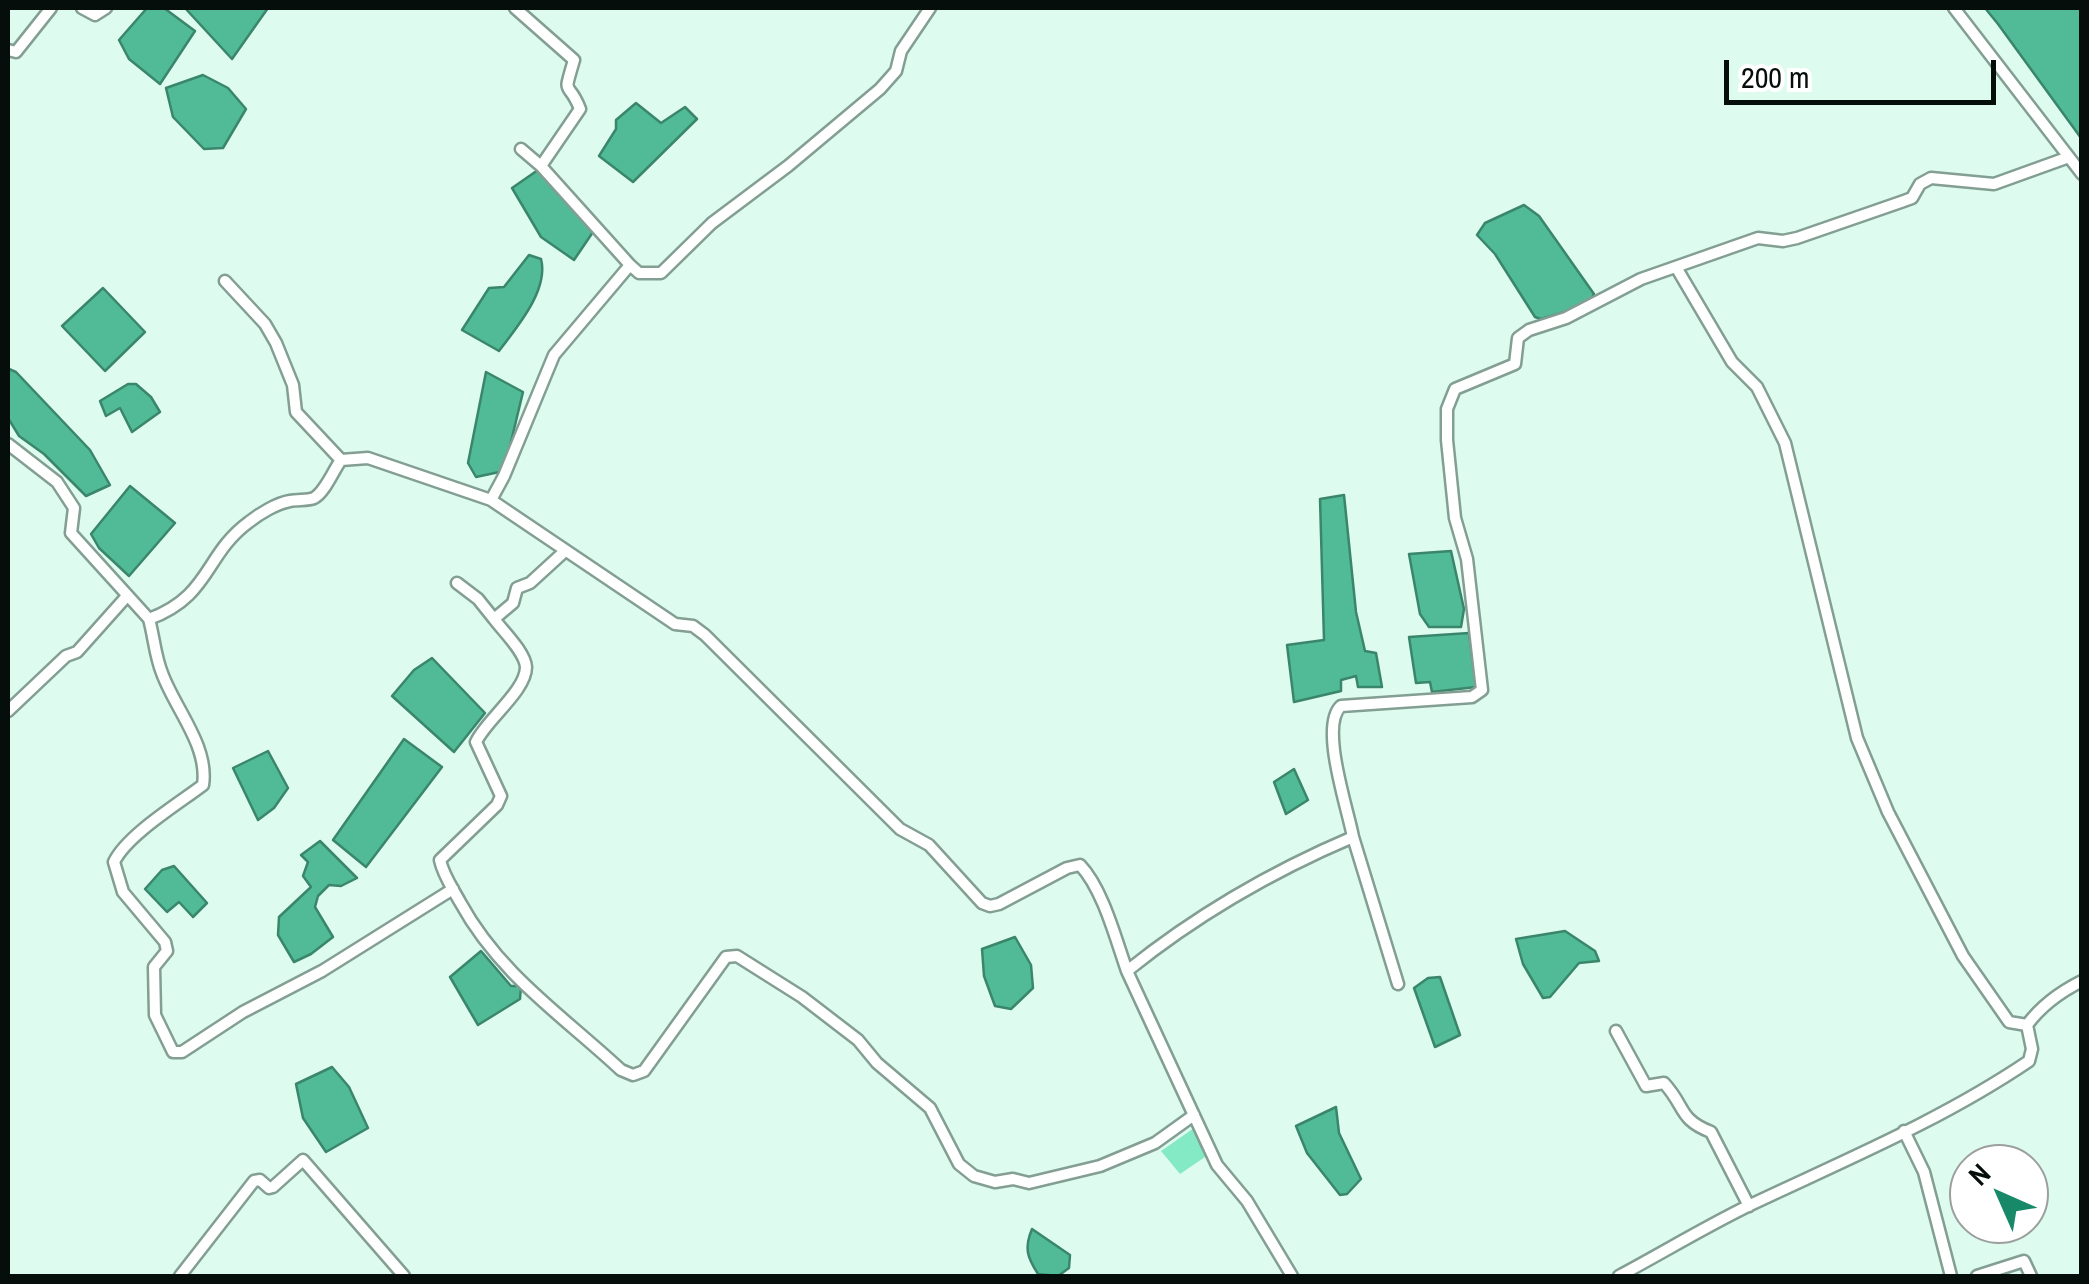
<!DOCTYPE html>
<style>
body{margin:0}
#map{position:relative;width:2089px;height:1284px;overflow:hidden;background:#defbef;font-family:"Archivo Narrow",sans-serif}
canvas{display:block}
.frame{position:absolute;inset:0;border:10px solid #050e0a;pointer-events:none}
.north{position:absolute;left:1949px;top:1144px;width:100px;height:100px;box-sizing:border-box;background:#fff;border:2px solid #9b9f9d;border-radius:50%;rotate:315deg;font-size:28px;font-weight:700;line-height:40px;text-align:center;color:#050e0a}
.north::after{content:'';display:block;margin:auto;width:35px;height:45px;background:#178968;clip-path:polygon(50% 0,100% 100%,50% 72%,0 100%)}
.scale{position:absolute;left:1724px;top:60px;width:272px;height:45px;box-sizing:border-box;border:5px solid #050e0a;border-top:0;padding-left:12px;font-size:30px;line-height:35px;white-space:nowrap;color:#050e0a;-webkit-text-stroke:8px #fff;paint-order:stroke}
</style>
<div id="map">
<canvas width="2089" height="1284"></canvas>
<div class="frame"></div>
<div class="north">N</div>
<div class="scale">200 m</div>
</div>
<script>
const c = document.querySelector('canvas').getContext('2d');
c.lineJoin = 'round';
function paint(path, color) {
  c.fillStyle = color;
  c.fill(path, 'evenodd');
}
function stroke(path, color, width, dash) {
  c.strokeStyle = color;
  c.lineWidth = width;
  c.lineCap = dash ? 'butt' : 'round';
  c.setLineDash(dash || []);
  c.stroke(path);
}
const green = new Path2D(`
 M 1194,1128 L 1205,1157 L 1180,1174 L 1161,1151 Z`);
const water = new Path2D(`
 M 147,8 L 164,8 L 195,31 L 160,84 L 129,59 L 119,40 Z
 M 185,8 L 268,8 L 232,59 Z
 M 1985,8 L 2081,8 L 2081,138 L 1998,24 Z
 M 203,75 L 228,88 L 246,109 L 223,148 L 204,149 L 173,117 L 166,88 Z
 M 636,103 L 661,123 L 685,107 L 697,119 L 633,182 L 599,156 L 616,129 L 616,120 Z
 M 538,170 L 593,232 L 574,260 L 541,237 L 512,188 Z
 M 1524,205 L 1539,216 L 1594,294 L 1588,305 L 1541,319 L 1535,317 L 1495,254 L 1477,235 L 1485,223 Z
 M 529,255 L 541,259 C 549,290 517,327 499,351 L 462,330 L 489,288 L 504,287 Z
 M 103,288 L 145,332 L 105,371 L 62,326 Z
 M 9,369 L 16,372 L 90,450 L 110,485 L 86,496 L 44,454 L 19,436 L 8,418 Z
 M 486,372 L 523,392 L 504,471 L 476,477 L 468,463 Z
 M 128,384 L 136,384 L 151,397 L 160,412 L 132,432 L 120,408 L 106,416 L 100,401 Z
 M 130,486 L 175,523 L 129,576 L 99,548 L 91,534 Z
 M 1344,495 L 1356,612 L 1365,651 L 1376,653 L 1382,687 L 1358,687 L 1356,676 L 1341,680 L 1341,691 L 1294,702 L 1287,645 L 1324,640 L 1320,499 Z
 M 1451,551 L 1464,609 L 1461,627 L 1429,627 L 1420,614 L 1409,554 Z
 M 1469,633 L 1476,687 L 1432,692 L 1430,682 L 1416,683 L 1409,637 Z
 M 432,658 L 485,713 L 454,752 L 392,696 L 414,670 Z
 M 404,739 L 442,767 L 366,867 L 333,840 Z
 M 268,751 L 288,788 L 274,808 L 258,820 L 233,768 Z
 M 1294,769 L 1308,800 L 1286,814 L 1274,782 Z
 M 320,841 L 357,878 L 341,886 L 329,885 L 318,896 L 315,907 L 333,937 L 311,954 L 294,962 L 278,935 L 279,917 L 311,887 L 303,876 L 308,862 L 301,855 Z
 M 174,866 L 207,903 L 193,917 L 179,902 L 167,912 L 145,889 L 162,870 Z
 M 1565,931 L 1595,951 L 1599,961 L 1579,963 L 1550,997 L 1543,998 L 1523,964 L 1516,939 Z
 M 1015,937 L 1031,965 L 1033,988 L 1011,1009 L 995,1006 L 984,976 L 982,949 Z
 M 481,951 L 511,986 L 521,986 L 520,999 L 478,1025 L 450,977 Z
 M 1440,977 L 1460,1035 L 1435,1047 L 1414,988 L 1428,978 Z
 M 332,1067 L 349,1087 L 368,1128 L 326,1152 L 303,1118 L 296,1084 Z
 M 1336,1107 L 1339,1133 L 1361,1179 L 1347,1194 L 1340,1195 L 1307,1153 L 1296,1126 Z
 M 1032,1229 L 1070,1255 L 1069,1268 L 1058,1276 L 1038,1274 C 1027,1257 1024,1248 1032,1229 Z`);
const minor = new Path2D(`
 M 82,8 L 95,15 L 106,8
 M 515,8 L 574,60 C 562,100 568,78 580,109 L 541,166
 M 1954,8 L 2082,174
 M 8,50 L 16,52 L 51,8
 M 630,265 L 639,273 L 661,273 L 712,223 L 788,166 L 880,89 L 896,71 L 901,51 L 930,8
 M 1676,267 L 1732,362 L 1757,387 L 1785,443 L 1857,738 L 1888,812 L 1963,956 L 2009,1022 L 2027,1025
 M 225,281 L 265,324 L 276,343 L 293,385 L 296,412 L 341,460
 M 8,444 L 57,482 L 74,508 L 71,533 L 149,619 C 211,596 204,555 249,522 C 259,514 277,503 290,501 C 298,499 307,501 314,498 C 325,492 333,471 341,460 L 368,458 L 491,500 L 675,624 L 693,626 L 705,635 L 900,829 L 929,845 L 982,903 L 990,906 L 999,904 L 1067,868 L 1080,865 C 1103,889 1116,940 1127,971
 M 491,500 L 504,476 L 554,355 L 630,265 L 541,166 L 521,149
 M 565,551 L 530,583 L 517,588 L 513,603 L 494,619 C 503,631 525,652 526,667 C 526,691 486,720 476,742 L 501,796 L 497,805 L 440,860 C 443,875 453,889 460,902 C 500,975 562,1015 621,1070 L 633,1075 L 644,1071 L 726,957 L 737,956 L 802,997 L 858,1040 L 877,1063 L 930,1108 L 959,1164 L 974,1176 L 995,1182 L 1013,1179 L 1029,1183 L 1100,1166 L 1155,1143 L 1194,1115
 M 457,583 L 478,599 L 494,619
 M 149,619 C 154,637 155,656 162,673 C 175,709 209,746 203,785 C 178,804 127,835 114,862 L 123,892 L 165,942 L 167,951 L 154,967 L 155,1015 L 173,1052 L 182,1052 L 243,1012 L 322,971 L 453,889
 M 8,711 L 66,656 L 77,652 L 127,596
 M 1353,837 C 1348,809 1319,726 1341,706 L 1472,697 L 1482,690 L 1467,559 L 1455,518 L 1447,440 L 1447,409 L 1455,389 L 1515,364 L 1518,338 L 1529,330 L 1566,318 L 1641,279 L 1758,238 L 1783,241 L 1797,238 L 1901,202 L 1912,198 L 1920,184 L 1931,178 L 1994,184 L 2069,157
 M 1616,1031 L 1646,1086 L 1664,1083 C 1686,1107 1678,1119 1711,1132 L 1749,1206
 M 1904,1131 L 1924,1172 L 1951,1276
 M 180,1276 L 254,1181 L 260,1180 L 269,1188 L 273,1187 L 303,1160 L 404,1276
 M 1292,1276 L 1247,1201 L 1217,1165 L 1127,971 C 1194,917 1273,871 1353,837 L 1398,984
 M 1619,1276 C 1662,1253 1705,1227 1748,1206 C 1843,1161 1942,1120 2029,1061 L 2032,1049 L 2027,1025 C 2041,1006 2060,992 2082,981
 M 1977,1276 L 2024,1261 L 2031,1276`);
paint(green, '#84eac5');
paint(water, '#51ba96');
stroke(water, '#3a866c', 2.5);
stroke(minor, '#839e92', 15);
stroke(minor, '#fff', 10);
</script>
